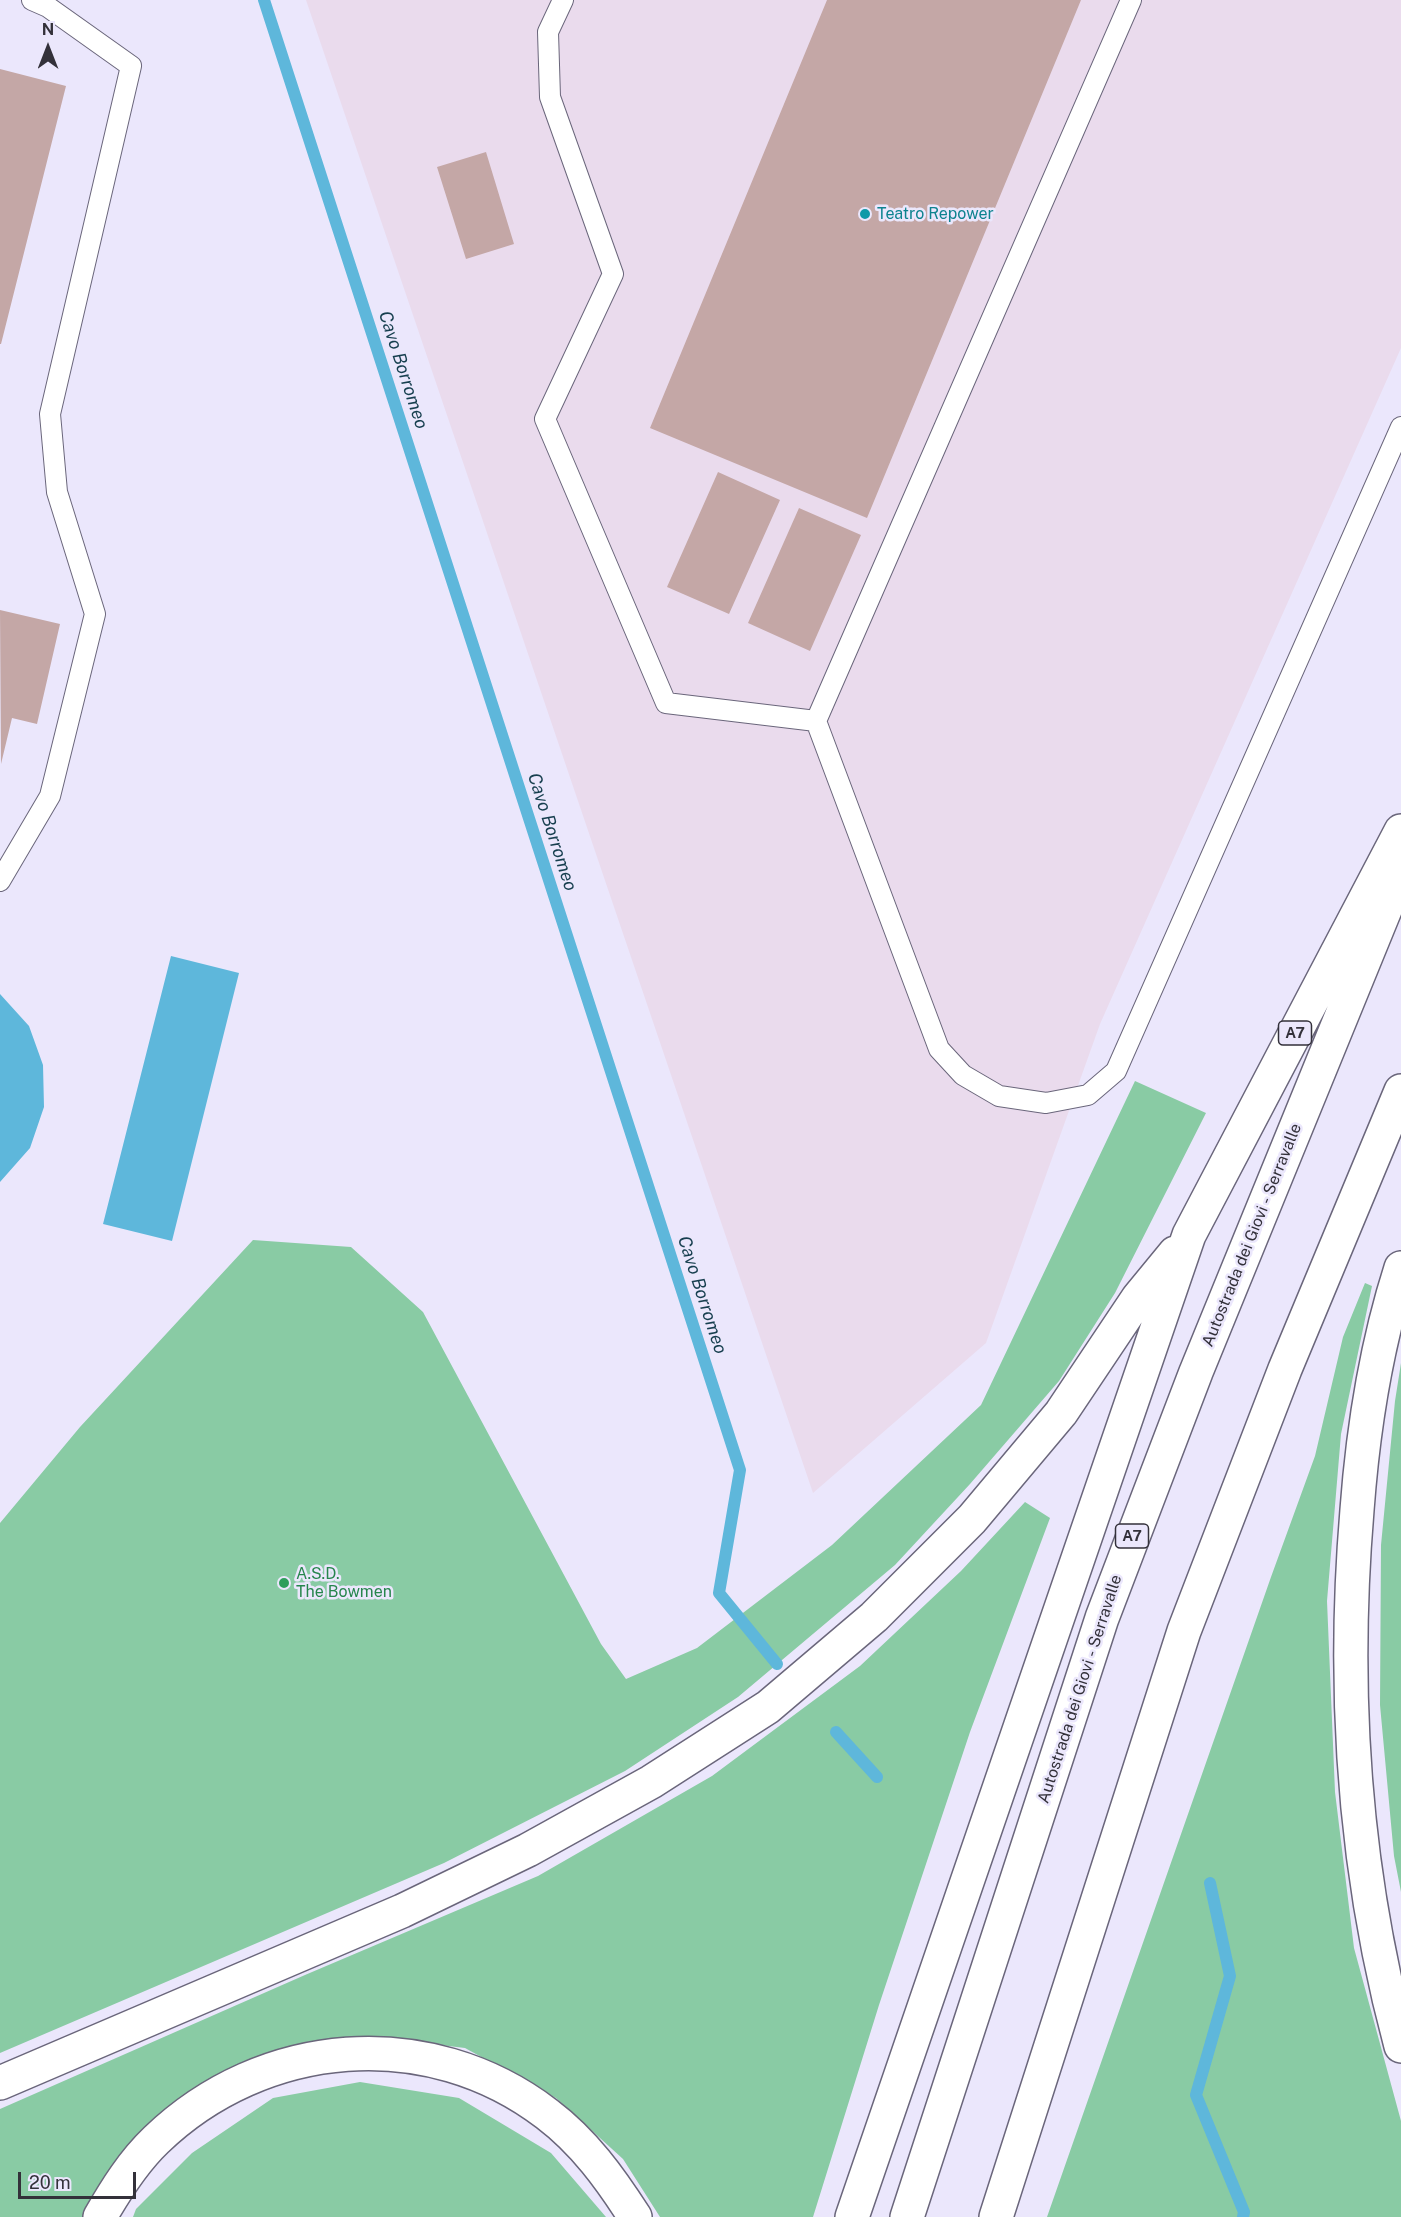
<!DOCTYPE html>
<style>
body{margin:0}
#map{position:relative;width:1401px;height:2217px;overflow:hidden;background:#ebe7fc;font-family:"Public Sans",sans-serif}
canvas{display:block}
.north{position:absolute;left:18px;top:18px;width:60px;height:60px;-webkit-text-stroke:4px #ebe7fc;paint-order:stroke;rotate:0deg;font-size:16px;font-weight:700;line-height:24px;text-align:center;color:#33313a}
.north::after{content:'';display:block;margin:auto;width:21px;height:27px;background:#33313a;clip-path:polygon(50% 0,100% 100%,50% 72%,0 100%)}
.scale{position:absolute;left:18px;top:2172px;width:118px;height:27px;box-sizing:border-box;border:3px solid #33313a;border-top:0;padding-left:8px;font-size:18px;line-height:21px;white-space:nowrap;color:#33313a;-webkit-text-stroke:4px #ebe7fc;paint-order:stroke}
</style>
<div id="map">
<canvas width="1401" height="2217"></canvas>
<div class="north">N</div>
<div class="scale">20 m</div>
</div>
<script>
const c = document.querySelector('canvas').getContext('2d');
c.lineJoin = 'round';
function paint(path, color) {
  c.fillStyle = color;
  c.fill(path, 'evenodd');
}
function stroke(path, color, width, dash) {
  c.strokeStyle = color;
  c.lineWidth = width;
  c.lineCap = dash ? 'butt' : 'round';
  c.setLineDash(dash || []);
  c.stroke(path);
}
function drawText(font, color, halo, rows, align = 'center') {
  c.font = font + ' "Public Sans",sans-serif';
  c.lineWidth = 5;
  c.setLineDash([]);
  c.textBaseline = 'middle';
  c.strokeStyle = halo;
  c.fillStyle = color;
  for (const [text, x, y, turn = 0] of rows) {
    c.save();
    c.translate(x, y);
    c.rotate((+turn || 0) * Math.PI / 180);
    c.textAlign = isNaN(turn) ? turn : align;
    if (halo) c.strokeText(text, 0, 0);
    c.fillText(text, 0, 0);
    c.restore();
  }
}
const commercial = new Path2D(`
 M 306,0 L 1401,0 L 1401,348 L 1100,1024 L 986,1343 L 813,1493 Z`);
const green = new Path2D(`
 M 1135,1081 L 1206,1113 L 1115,1293 L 1059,1381 L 970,1484 L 895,1565 L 738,1697 L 625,1771 L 444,1863 L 0,2053 L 0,1523 L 80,1427 L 253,1240 L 351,1247 L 423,1312 L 601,1644 L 626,1679 L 697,1648 L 832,1545 L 981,1405 Z
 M 1365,1283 L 1372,1286 L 1341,1434 L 1327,1601 L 1335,1792 L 1354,1948 L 1401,2121 L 1401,2217 L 1047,2217 L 1271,1577 L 1315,1456 L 1343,1337 Z
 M 1401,1363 L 1401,1892 L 1394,1856 L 1380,1705 L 1381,1545 L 1395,1401 Z
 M 1025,1502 L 1050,1518 L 970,1732 L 879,2005 L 813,2217 L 660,2217 L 623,2159 L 556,2098 L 465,2048 L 374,2037 L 275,2053 L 160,2116 L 105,2176 L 82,2217 L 0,2217 L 0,2109 L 305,1975 L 538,1876 L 712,1776 L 860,1666 L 961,1571 Z
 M 360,2082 L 459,2098 L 551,2153 L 606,2217 L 133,2217 L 136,2209 L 192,2153 L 273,2098 Z`);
const water = new Path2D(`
 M 171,956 L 239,973 L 172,1241 L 103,1224 Z
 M 0,994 L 29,1026 L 43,1065 L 44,1107 L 30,1148 L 0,1182 Z`);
const stream = new Path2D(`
 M 264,0 L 740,1470 L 719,1593 L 777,1664
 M 836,1732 L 877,1777
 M 1210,1883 L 1230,1976 L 1196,2095 L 1244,2212 L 1243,2217`);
const building = new Path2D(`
 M 827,0 L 1081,0 L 867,518 L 650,428 Z
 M 0,69 L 66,86 L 1,344 L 0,344 Z
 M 486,152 L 514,244 L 466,259 L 437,167 Z
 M 718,472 L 780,500 L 729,614 L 667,587 Z
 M 799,508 L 861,535 L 810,651 L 748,623 Z
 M 0,610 L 60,624 L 37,724 L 12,718 L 1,764 Z`);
const lane = new Path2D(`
 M 563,0 L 548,32 L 550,97 L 613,274 L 545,419 L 666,703 L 816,721
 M 1131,0 L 816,721 L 939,1049 L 963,1075 L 999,1096 L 1046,1103 L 1088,1095 L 1116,1071 L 1401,427
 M 0,881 L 50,796 L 95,614 L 57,492 L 50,414 L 131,66 L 48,7 L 32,0`);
const highway = new Path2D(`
 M 1401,1268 C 1376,1346 1363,1429 1357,1510 C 1342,1689 1354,1872 1401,2046
 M 0,2083 L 402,1911 L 528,1850 L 651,1782 L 768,1707 L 874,1617 L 972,1519 L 1061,1413 L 1138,1298 L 1175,1253
 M 100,2217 C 116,2189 133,2162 156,2140 C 263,2037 428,2023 547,2114 C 584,2142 610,2178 635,2217
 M 852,2217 L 1189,1235 L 1401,831
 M 907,2217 L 1102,1618 L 1196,1372 L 1400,873
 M 996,2217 L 1184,1631 L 1285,1369 L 1401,1091`);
const markers = [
 [865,214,6,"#0f9aa8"],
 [284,1583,6,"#2e9e5b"]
];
const shields = [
 [1295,1033,33],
 [1132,1536,33]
];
const shieldNames = [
 ["A7",1295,1033],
 ["A7",1132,1536]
];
const cultureNames = [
 ["Teatro Repower",877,214]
];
const streetNames = [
 ["Autostrada dei Giovi - Serravalle",1252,1235,-68],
 ["Autostrada dei Giovi - Serravalle",1080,1689,-72]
];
const leisureNames = [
 ["A.S.D.",296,1574],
 ["The Bowmen",296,1592]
];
const waterNames = [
 ["Cavo Borromeo",403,370,72],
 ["Cavo Borromeo",552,832,72],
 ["Cavo Borromeo",702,1295,72]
];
paint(commercial, '#eadbed');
paint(green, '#89cba4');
paint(water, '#5eb7db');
stroke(stream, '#5eb7db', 12);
paint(building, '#c4a7a6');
stroke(lane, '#6a667b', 22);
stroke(highway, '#6a667b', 36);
stroke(lane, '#fff', 20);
stroke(highway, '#fff', 33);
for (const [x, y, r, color] of markers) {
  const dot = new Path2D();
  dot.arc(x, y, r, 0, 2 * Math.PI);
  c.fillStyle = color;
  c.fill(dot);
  stroke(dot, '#ebe7fc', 2);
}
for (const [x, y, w] of shields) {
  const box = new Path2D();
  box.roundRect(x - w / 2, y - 12, w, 24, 4.5);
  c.fillStyle = '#ebe7fc';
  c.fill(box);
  stroke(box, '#33313a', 1.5);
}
drawText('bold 15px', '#33313a', null, shieldNames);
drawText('16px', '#0d838f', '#ebe7fc', cultureNames, 'left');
drawText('16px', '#33313a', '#ebe7fc', streetNames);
drawText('16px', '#27864d', '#ebe7fc', leisureNames, 'left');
drawText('italic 18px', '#173f4f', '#ebe7fc', waterNames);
</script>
